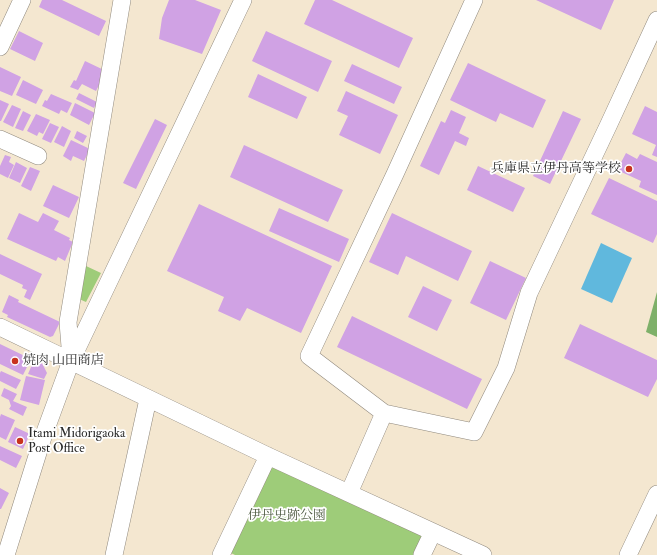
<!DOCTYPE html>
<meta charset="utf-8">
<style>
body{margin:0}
canvas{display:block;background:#f4e7d0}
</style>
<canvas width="657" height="555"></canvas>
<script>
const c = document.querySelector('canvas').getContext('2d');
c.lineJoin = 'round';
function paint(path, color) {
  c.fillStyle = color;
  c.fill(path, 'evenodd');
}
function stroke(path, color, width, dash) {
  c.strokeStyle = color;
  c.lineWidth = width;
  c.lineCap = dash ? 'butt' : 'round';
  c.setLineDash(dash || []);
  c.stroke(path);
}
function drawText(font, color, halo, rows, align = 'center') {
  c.font = font + ' "IM FELL Double Pica","Noto Serif JP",serif';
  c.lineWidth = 3.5;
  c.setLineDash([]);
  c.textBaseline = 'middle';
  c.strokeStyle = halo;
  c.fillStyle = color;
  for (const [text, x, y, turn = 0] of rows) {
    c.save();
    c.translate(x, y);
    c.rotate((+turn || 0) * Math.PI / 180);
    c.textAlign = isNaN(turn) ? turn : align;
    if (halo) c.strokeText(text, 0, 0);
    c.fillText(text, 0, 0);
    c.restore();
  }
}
const green = new Path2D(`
 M 86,266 L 101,273 L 86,302 L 79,299 Z
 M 268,464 L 422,535 L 419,555 L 235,555 L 231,553 Z`);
const forest = new Path2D(`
 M 657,292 L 657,337 L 646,332 Z`);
const water = new Path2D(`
 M 601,243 L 632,258 L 612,303 L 581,289 Z`);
const building = new Path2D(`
 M 42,0 L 62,0 L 106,21 L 99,36 L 39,7 Z
 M 169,0 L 195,0 L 221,10 L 202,54 L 159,39 L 162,18 Z
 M 315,0 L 332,0 L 413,38 L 399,68 L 304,24 Z
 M 536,0 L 614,0 L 601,30 Z
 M 19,31 L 43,43 L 35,61 L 10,49 Z
 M 266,31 L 332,61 L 318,92 L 252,61 Z
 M 85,61 L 106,71 L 96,91 L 82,84 L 78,90 L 70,87 L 74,80 L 76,81 Z
 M 468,63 L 546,100 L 533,128 L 500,113 L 496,122 L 450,100 Z
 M 352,64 L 402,87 L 394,104 L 344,81 Z
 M 0,67 L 21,77 L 12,96 L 0,91 Z
 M 258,74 L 307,97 L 297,119 L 248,97 Z
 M 23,80 L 43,90 L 36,104 L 16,95 Z
 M 346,91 L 398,115 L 380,154 L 339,135 L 348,116 L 337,111 Z
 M 79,93 L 97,102 L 94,108 L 76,99 Z
 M 51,94 L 72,103 L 67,113 L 61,110 L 59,114 L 42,106 L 45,100 L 47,101 Z
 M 0,100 L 9,104 L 1,121 L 0,121 Z
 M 75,103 L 95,113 L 89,125 L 70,115 Z
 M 12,105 L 21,109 L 13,127 L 3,122 Z
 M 645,106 L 657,112 L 657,157 L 652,155 L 656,145 L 632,134 Z
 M 451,110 L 466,117 L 459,133 L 469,138 L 466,146 L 455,141 L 439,175 L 420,166 L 441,121 L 445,123 Z
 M 23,111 L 31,115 L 23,131 L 15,128 Z
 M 563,111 L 581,119 L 550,184 L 533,176 Z
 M 36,114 L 50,120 L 43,134 L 39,132 L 37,136 L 27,131 Z
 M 155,119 L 167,125 L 136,189 L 123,183 Z
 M 50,123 L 59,127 L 51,143 L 42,139 Z
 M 62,126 L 71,131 L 64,147 L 54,142 Z
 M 77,131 L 87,136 L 83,143 L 74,138 Z
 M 71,140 L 90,149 L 84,161 L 73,156 L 71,161 L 63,156 Z
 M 244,145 L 343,190 L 328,222 L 230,177 Z
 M 626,153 L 637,159 L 640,154 L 657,162 L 657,195 L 639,187 L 641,181 L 617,170 Z
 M 5,155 L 11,157 L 9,162 L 14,165 L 8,178 L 0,174 L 0,166 Z
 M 16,162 L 27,168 L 20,183 L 9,178 Z
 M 478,166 L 525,188 L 513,212 L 467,190 Z
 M 30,167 L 40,171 L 31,191 L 21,186 Z
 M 609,178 L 657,201 L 657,234 L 653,243 L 591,214 Z
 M 53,185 L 79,197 L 69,218 L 43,206 Z
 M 199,204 L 332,266 L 301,333 L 247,308 L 240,321 L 218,311 L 224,297 L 167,271 Z
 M 279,208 L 349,239 L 339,262 L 269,231 Z
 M 19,213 L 38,222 L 43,213 L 59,221 L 54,230 L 70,238 L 69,240 L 73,242 L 65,261 L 58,257 L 56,261 L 7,239 Z
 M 392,213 L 472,251 L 458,281 L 406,256 L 398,275 L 369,262 Z
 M 0,254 L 42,274 L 30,300 L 24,297 L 27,290 L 22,288 L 23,285 L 0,274 Z
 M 490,261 L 526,278 L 506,320 L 470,303 Z
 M 423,286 L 452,300 L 437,331 L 408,317 Z
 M 9,295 L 19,300 L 18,302 L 60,322 L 53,336 L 50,337 L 7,317 L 8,315 L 2,312 Z
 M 352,316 L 482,379 L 467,409 L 337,347 Z
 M 580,324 L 657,360 L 657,379 L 648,397 L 564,358 Z
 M 0,344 L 31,359 L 23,375 L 0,364 Z
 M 34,360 L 42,363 L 47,373 L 44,379 L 28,374 Z
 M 1,371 L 21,380 L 16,389 L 0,381 L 0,373 Z
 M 26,376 L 45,380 L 39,405 L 20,400 Z
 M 4,388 L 17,394 L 13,401 L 27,407 L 23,416 L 9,409 L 11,406 L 9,400 L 1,396 Z
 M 1,414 L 15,420 L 6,440 L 0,437 L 0,417 Z
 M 15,427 L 30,434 L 23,449 L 8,442 Z
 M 0,446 L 22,456 L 16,468 L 0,460 Z
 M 0,488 L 9,493 L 1,509 L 0,509 Z`);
const minor = new Path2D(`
 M 474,0 L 395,174 L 309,356 L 384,413 L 474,432 L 506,368 L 529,293 L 609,124 L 657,20
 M 0,47 L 22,0
 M 0,139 L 38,156
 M 0,327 L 268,456 L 483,555
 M 71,359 L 68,322 L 122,0
 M 349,493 L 384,413
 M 6,555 L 42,440 L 71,361 L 243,0
 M 114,555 L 148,399
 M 221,555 L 268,456
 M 422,555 L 433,532
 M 628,555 L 657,494`);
const markers = [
 [629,169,4,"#c8321e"],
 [15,361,4,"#c8321e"],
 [20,441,4,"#c8321e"]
];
const poiNames = [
 ["兵庫県立伊丹高等学校",621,169,"right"],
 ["焼肉 山田商店",23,361],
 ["Itami Midorigaoka",28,434],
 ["Post Office",28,449]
];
const parkNames = [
 ["伊丹史跡公園",287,516]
];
paint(green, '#9ecc79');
paint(forest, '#7eb069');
paint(water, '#60b8dd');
paint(building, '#d0a2e4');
stroke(minor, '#90897e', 18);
stroke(minor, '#fff', 17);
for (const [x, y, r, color] of markers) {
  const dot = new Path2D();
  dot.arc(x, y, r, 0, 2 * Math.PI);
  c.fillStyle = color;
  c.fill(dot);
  stroke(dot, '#fff', 1.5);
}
drawText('13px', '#2b2b2b', '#fff', poiNames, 'left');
drawText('13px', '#4e5b42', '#fff', parkNames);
</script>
